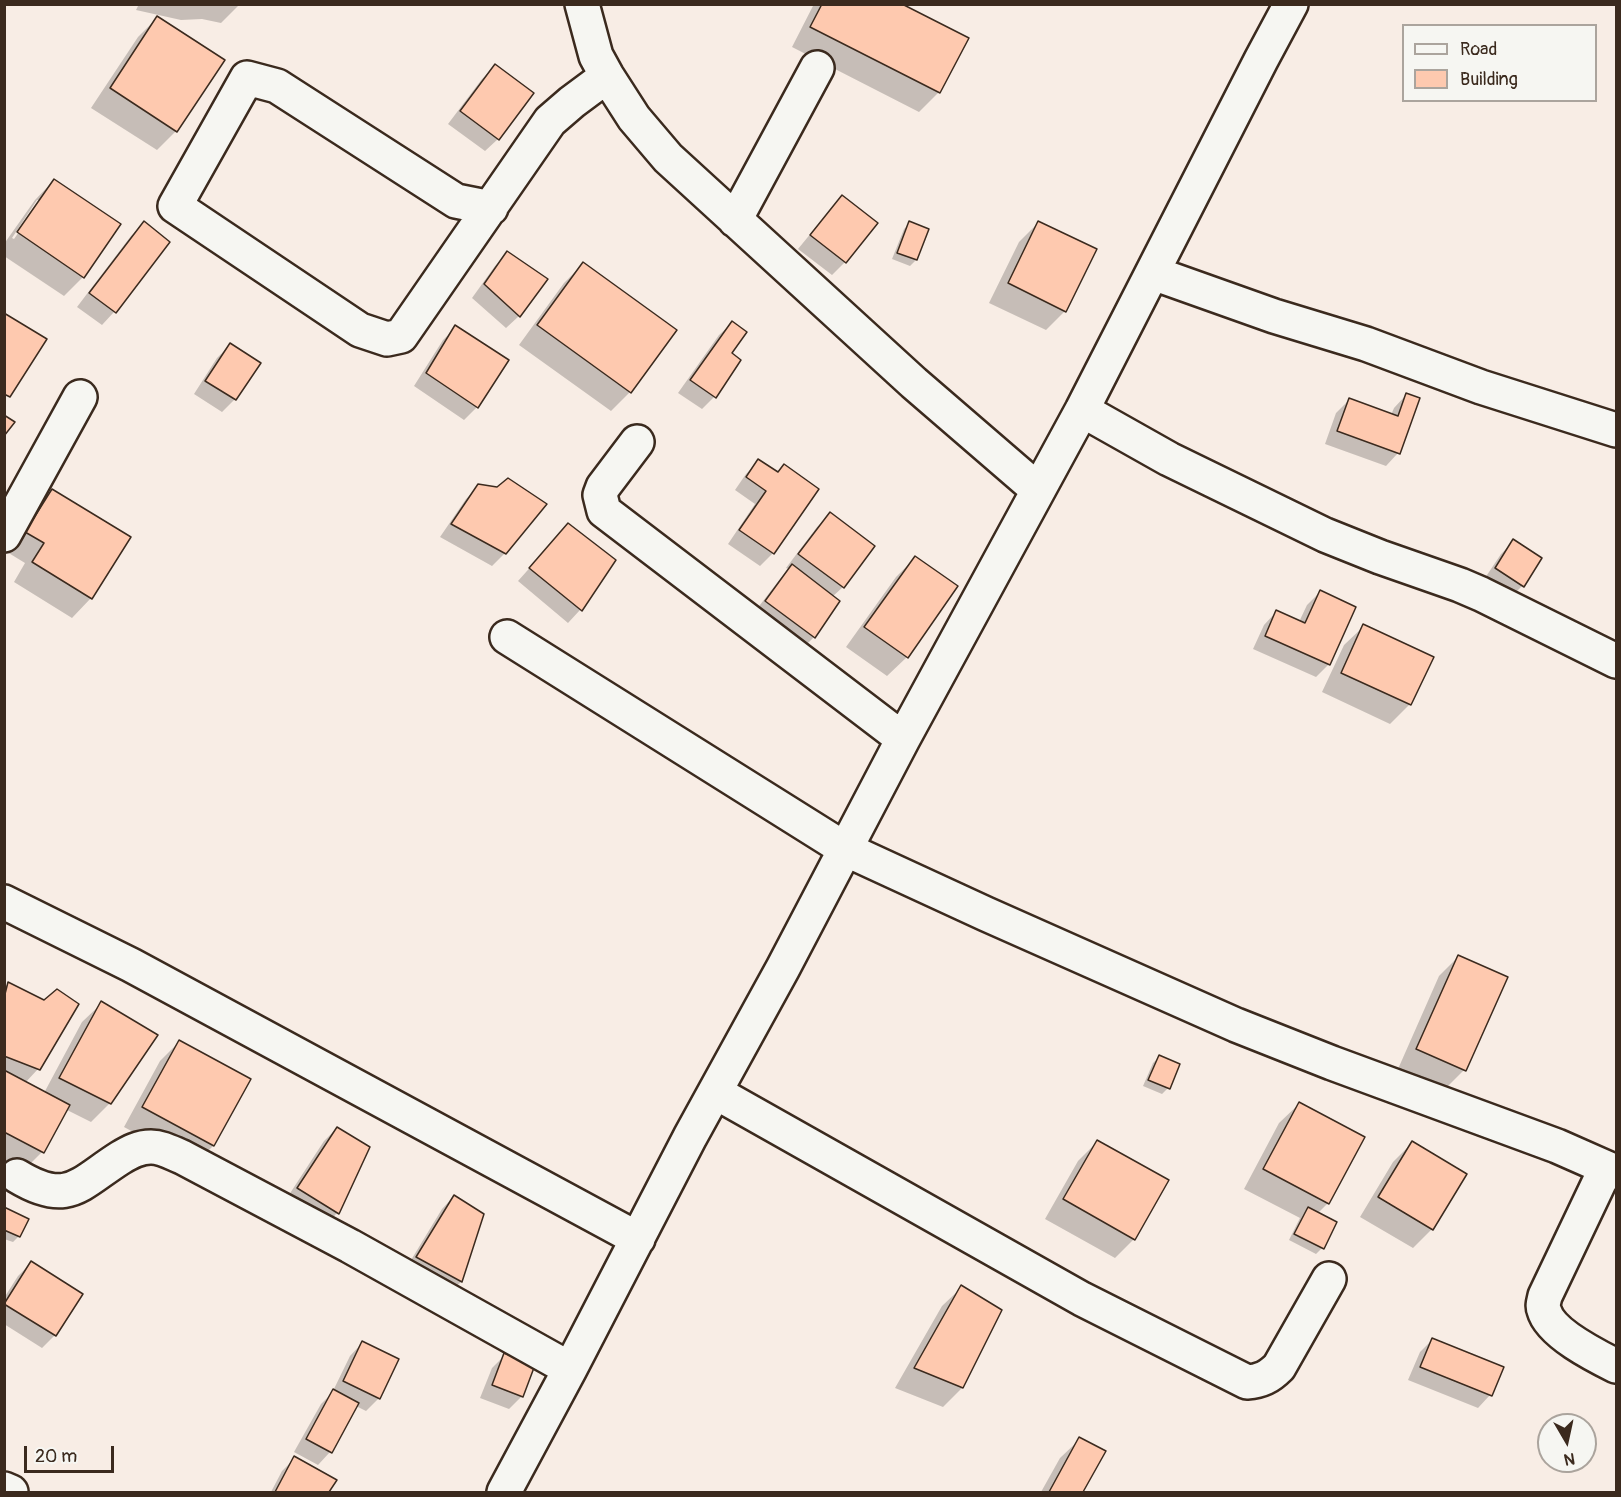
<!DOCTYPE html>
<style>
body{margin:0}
#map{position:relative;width:1621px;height:1497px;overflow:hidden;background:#f8ede5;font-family:Pangolin,sans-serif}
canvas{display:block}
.frame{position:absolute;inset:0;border:6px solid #3b2a1e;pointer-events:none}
.legend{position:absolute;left:1402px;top:24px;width:195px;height:78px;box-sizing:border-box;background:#f6f6f2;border:2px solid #aba49d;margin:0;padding:8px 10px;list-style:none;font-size:18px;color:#3b2a1e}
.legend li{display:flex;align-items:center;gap:12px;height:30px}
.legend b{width:30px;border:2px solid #aba49d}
.north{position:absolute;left:1537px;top:1413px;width:60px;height:60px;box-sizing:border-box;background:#f6f6f2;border:2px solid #aba49d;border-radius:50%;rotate:171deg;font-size:16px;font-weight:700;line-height:24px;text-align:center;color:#3b2a1e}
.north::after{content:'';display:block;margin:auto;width:21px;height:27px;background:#3b2a1e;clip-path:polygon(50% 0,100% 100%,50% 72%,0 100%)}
.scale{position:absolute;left:24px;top:1446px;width:90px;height:27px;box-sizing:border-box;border:3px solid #3b2a1e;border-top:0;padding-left:8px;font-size:18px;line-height:21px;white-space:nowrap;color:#3b2a1e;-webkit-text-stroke:4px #f6f6f2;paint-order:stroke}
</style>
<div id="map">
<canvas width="1621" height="1497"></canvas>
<div class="frame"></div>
<ul class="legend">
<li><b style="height:8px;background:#f6f6f2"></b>Road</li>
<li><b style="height:16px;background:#fec9af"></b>Building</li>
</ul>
<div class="north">N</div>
<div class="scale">20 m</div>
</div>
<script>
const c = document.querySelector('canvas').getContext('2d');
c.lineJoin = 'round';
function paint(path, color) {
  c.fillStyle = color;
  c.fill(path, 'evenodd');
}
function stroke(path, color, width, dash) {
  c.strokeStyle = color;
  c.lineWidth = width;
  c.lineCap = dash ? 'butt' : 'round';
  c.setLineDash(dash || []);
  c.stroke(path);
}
const shadow = new Path2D(`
 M 139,4 L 240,4 L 221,23 L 202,19 L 181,20 L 136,10 Z
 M 814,4 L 899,4 L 939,92 L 919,112 L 792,47 Z
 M 157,18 L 176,131 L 157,150 L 91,108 L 138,37 Z
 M 495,66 L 498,139 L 485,151 L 448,124 L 482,79 Z
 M 54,180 L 83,277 L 64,296 L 4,256 L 4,244 L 35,200 ZM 37,200 L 41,200 L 14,239 L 12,238 Z
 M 842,197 L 876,223 L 845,262 L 832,275 L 798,249 L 830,210 Z
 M 144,223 L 168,242 L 114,312 L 102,325 L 77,307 L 131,236 Z
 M 910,223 L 916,260 L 910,266 L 892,259 L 904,229 Z
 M 1038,223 L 1065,311 L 1046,330 L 989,303 L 1019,242 Z
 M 508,253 L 519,316 L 506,328 L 472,298 L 495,266 Z
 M 583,264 L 630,392 L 611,411 L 519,345 L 564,283 Z
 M 732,323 L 714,397 L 702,409 L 678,393 L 719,335 Z
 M 456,327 L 507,360 L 477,407 L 464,420 L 414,386 L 443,340 Z
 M 230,345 L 235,399 L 222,412 L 194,394 L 217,358 Z
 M 1406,395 L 1398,453 L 1386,466 L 1325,444 L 1336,413 L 1349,400 L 1391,415 L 1394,408 Z
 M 759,461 L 777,474 L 773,553 L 760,566 L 728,544 L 755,504 L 735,490 L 746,474 Z
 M 479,486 L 505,553 L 492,566 L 440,537 L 466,499 Z
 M 52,490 L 129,538 L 91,598 L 72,618 L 14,582 L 25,563 L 7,552 L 33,510 Z
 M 830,514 L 843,587 L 832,597 L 814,637 L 801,650 L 753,614 L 780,579 L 789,569 L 786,568 L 817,527 Z
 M 568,525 L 614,560 L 580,610 L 568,623 L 518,581 Z
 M 1514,541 L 1522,586 L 1510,598 L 1483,581 L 1501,554 Z
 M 915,558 L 907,657 L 887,676 L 846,647 L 896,577 Z
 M 1320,592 L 1329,664 L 1316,677 L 1253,649 L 1264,625 L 1276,612 L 1299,622 L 1307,605 Z
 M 1364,626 L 1432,658 L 1410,704 L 1390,724 L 1322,692 L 1344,645 Z
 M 1458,957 L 1464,1070 L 1445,1089 L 1398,1069 L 1439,976 Z
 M 8,984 L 38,1069 L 25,1083 L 44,1093 L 82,1022 L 102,1003 L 110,1103 L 91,1122 L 65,1109 L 42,1152 L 23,1171 L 4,1161 L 4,987 Z
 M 179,1042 L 213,1146 L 194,1165 L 124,1127 L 160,1061 Z
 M 1159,1057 L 1168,1088 L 1162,1094 L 1143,1086 L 1153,1063 Z
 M 1299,1104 L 1363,1138 L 1328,1203 L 1317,1214 L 1322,1248 L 1316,1254 L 1289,1240 L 1300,1218 L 1244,1189 L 1279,1123 Z
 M 337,1128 L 368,1147 L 337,1213 L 325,1226 L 285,1201 L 324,1141 Z
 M 1097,1142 L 1134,1239 L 1115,1258 L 1045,1219 L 1078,1161 Z
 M 1412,1143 L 1432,1229 L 1413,1248 L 1360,1217 L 1393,1162 Z
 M 454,1196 L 483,1215 L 461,1282 L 448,1294 L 405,1270 L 442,1209 Z
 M 4,1209 L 19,1236 L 13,1242 L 4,1239 Z
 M 31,1263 L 55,1335 L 42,1348 L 4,1324 L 4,1298 L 18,1276 Z
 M 962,1287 L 1001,1311 L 962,1388 L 943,1407 L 895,1388 L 942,1306 Z
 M 1433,1339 L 1490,1395 L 1478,1408 L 1408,1380 L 1420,1352 Z
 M 362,1343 L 379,1398 L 366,1411 L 356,1406 L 330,1452 L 318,1465 L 294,1452 L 321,1404 L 332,1393 L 350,1356 Z
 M 505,1355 L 522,1396 L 509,1409 L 480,1398 L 492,1368 Z
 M 1080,1439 L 1104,1452 L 1081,1492 L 1041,1492 L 1060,1458 Z
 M 295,1458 L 335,1481 L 327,1492 L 271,1492 L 282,1471 Z`);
const building = new Path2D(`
 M 822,4 L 902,4 L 969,38 L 940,93 L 810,27 Z
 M 157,16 L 225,60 L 177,132 L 110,88 Z
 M 495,64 L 534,93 L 499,140 L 460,111 Z
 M 54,179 L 121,224 L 84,278 L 17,232 Z
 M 842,195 L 878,223 L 846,263 L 810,235 Z
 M 144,221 L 170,242 L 116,313 L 89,293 Z
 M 909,221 L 929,229 L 917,260 L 897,253 Z
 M 1038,221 L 1097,249 L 1066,312 L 1008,283 Z
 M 507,251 L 548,279 L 520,317 L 484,284 Z
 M 583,262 L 677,330 L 631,393 L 537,325 Z
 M 4,313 L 47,339 L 10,397 L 4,394 Z
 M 732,321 L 747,332 L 732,353 L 741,360 L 716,398 L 690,380 Z
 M 455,325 L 509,360 L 478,408 L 426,373 Z
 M 230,343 L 261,363 L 236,400 L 205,381 Z
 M 1406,393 L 1420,398 L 1400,454 L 1337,431 L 1349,398 L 1398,416 Z
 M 4,415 L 15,422 L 4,436 Z
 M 758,459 L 778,472 L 784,464 L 819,489 L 774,554 L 739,530 L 766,491 L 746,477 Z
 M 508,478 L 547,504 L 506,554 L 451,524 L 478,484 L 497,487 Z
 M 52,489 L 131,537 L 92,599 L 32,562 L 44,543 L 25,532 Z
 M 830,512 L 875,546 L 844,588 L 798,554 Z
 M 568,523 L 616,560 L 582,611 L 529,568 Z
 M 1513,539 L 1542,558 L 1524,587 L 1495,568 Z
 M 915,556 L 958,586 L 908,658 L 864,627 Z
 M 792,564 L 840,601 L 815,638 L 765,601 Z
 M 1320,590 L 1356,607 L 1330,665 L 1265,636 L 1276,610 L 1305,623 Z
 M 1363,624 L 1434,657 L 1411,705 L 1341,673 Z
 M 1458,955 L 1508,977 L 1466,1071 L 1416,1049 Z
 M 8,982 L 44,1000 L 57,989 L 79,1004 L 40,1070 L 4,1056 L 4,998 Z
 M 101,1001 L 158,1035 L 111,1104 L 59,1078 Z
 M 179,1040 L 251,1079 L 214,1146 L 142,1107 Z
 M 1159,1055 L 1180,1064 L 1170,1089 L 1148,1080 Z
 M 4,1070 L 70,1105 L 44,1153 L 4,1132 Z
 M 1299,1102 L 1365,1137 L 1329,1204 L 1263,1169 Z
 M 337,1127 L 370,1147 L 339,1214 L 297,1188 Z
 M 1097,1140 L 1169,1180 L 1135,1240 L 1063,1199 Z
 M 1412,1141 L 1467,1174 L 1433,1230 L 1378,1197 Z
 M 454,1195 L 484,1214 L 462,1282 L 416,1257 Z
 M 4,1207 L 29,1219 L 20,1237 L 4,1230 Z
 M 1308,1207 L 1337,1222 L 1324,1249 L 1294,1234 Z
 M 31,1261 L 83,1294 L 56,1336 L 4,1304 Z
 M 961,1285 L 1002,1310 L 963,1388 L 914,1368 Z
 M 1432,1338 L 1504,1367 L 1492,1396 L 1420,1367 Z
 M 362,1341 L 399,1359 L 380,1399 L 343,1381 Z
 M 504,1353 L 535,1365 L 523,1397 L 492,1385 Z
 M 333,1389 L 359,1403 L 332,1453 L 306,1439 Z
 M 1079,1437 L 1106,1451 L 1083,1492 L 1049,1492 Z
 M 294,1456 L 337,1480 L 329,1492 L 275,1492 Z`);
const minor = new Path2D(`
 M 582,4 L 596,56 L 607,76 L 634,118 L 668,158 L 914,383 L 1038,490
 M 491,208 L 456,201 L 277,86 L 247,78 L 175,206 L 360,330 L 387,339 L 401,336 L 550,121 L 572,102 L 607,76
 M 735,220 L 817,68
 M 1153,273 L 1274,316 L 1366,344 L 1481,387 L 1616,430
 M 1082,410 L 1169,459 L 1325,535 L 1380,557 L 1460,585 L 1481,594 L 1616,661
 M 637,442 L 603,487 L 600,495 L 604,511 L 903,739
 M 4,535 L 80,397
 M 507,637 L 845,849 L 986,914 L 1236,1025 L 1332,1063 L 1557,1146 L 1616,1172
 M 4,902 L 131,965 L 638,1239
 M 715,1092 L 1082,1299 L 1247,1382 C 1261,1381 1269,1377 1279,1367 L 1329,1279
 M 1606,1168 L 1545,1296 C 1544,1301 1542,1306 1544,1310 C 1550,1333 1596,1356 1616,1366
 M 17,1176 C 68,1207 79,1184 120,1158 C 130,1152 139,1147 151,1147 C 162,1147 172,1153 182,1157 L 350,1246 L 570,1369
 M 4,1489 L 11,1492
 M 504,1492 L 570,1369 L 690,1137 L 783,968 L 903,739 L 1082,410 L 1261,60 L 1291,4`);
paint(shadow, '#0003');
paint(building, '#fec9af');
stroke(building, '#3b2a1e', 1.5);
stroke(minor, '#3b2a1e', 38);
stroke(minor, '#f6f6f2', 33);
</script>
